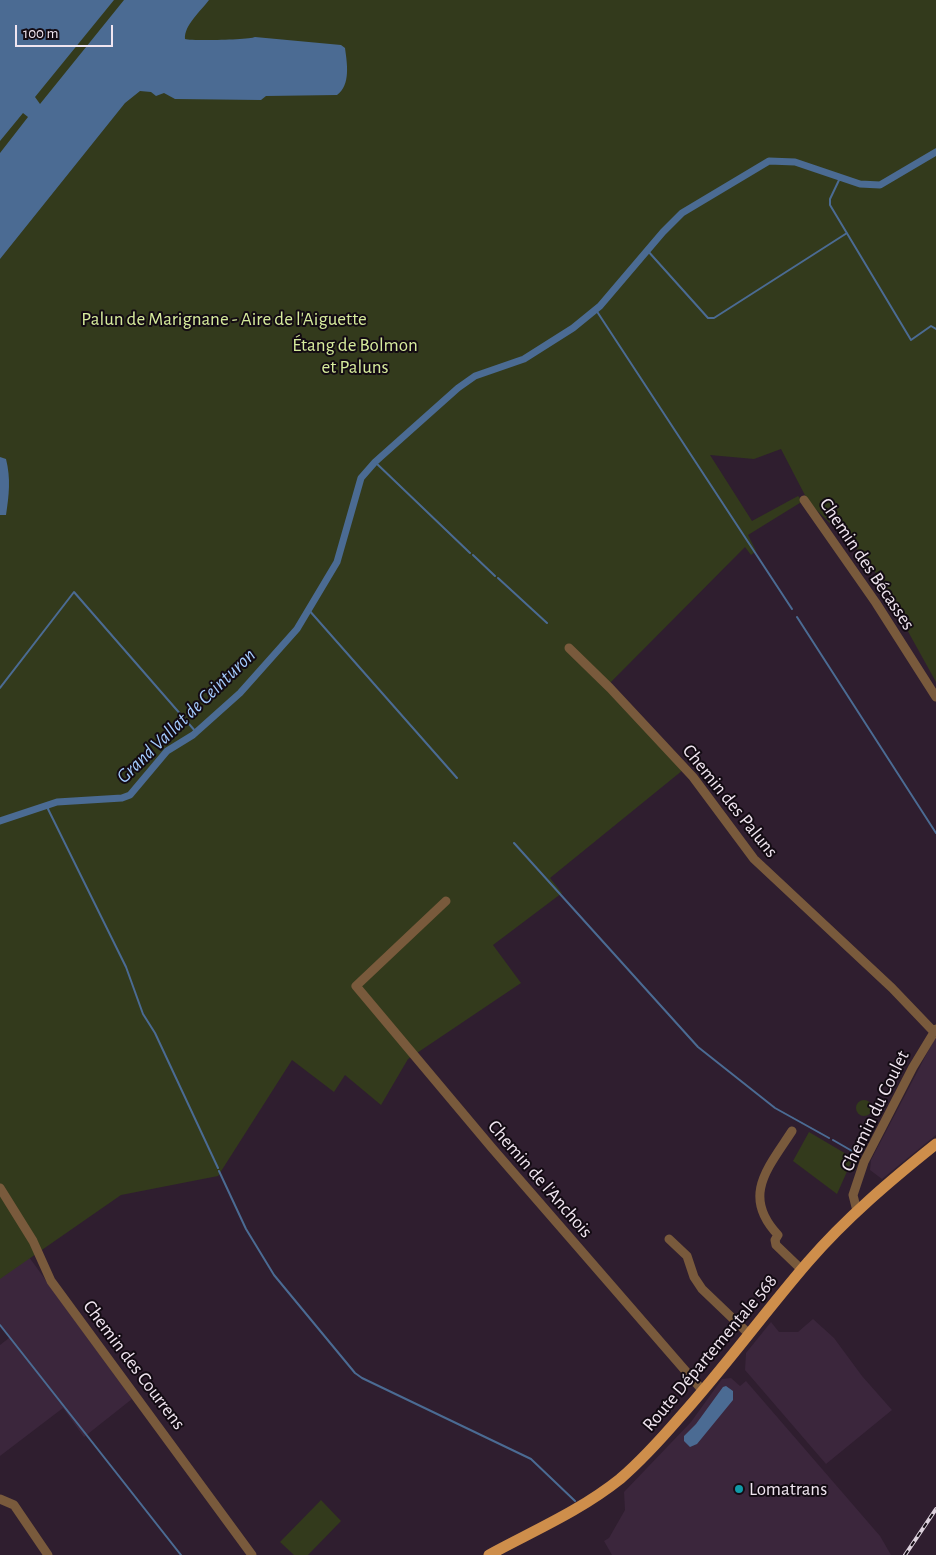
<!DOCTYPE html>
<meta charset="utf-8">
<style>
body{margin:0}
#map{position:relative;width:936px;height:1555px;overflow:hidden;background:#2f1e2f;font-family:"Alegreya Sans",sans-serif}
canvas{display:block}
.scale{position:absolute;left:15px;top:25px;width:98px;height:22px;box-sizing:border-box;border:2px solid #f0e5f0;border-top:0;padding-left:6px;font-size:15px;line-height:18px;white-space:nowrap;color:#f0e5f0;-webkit-text-stroke:4px #130b13;paint-order:stroke}
</style>
<div id="map">
<canvas width="936" height="1555"></canvas>
<div class="scale">100 m</div>
</div>
<script>
const c = document.querySelector('canvas').getContext('2d');
c.lineJoin = 'round';
function paint(path, color) {
  c.fillStyle = color;
  c.fill(path, 'evenodd');
}
function stroke(path, color, width, dash) {
  c.strokeStyle = color;
  c.lineWidth = width;
  c.lineCap = dash ? 'butt' : 'round';
  c.setLineDash(dash || []);
  c.stroke(path);
}
function drawText(font, color, halo, rows, align = 'center') {
  c.font = font + ' "Alegreya Sans",sans-serif';
  c.lineWidth = 4;
  c.setLineDash([]);
  c.textBaseline = 'middle';
  c.strokeStyle = halo;
  c.fillStyle = color;
  for (const [text, x, y, turn = 0] of rows) {
    c.save();
    c.translate(x, y);
    c.rotate((+turn || 0) * Math.PI / 180);
    c.textAlign = isNaN(turn) ? turn : align;
    if (halo) c.strokeText(text, 0, 0);
    c.fillText(text, 0, 0);
    c.restore();
  }
}
const built = new Path2D(`
 M 936,1036 L 936,1135 L 882,1179 L 870,1170 L 871,1160 Z
 M 29,1257 L 132,1399 L 84,1437 L 63,1408 L 0,1456 L 0,1345 L 9,1338 L 0,1324 L 0,1278 Z
 M 813,1319 L 834,1338 L 862,1376 L 892,1410 L 826,1464 L 745,1370 L 746,1353 L 771,1322 L 779,1332 L 798,1332 Z
 M 731,1378 L 740,1386 L 746,1381 L 880,1536 L 891,1555 L 612,1555 L 604,1541 L 609,1538 L 625,1510 L 624,1492 L 691,1422 L 722,1379 Z`);
const green = new Path2D(`
 M 0,0 L 936,0 L 936,682 L 869,561 L 809,503 L 781,449 L 754,459 L 710,455 L 752,521 L 798,496 L 803,501 L 748,535 L 756,551 L 751,555 L 745,547 L 605,688 L 683,770 L 550,878 L 562,893 L 493,945 L 521,983 L 408,1059 L 381,1105 L 345,1075 L 334,1092 L 292,1060 L 218,1176 L 121,1195 L 0,1279 Z
 M856 1108a8 8 0 1 1 16 0a8 8 0 1 1-16 0Z
 M 809,1132 L 853,1158 L 837,1194 L 793,1161 Z
 M 321,1500 L 341,1521 L 308,1555 L 294,1555 L 280,1542 Z`);
const water = new Path2D(`
 M 0,0 L 114,0 L 35,97 L 40,104 L 124,0 L 209,0 C 201,11 184,25 185,39 C 191,41 249,40 255,37 L 341,45 L 345,48 C 347,63 351,85 337,95 L 266,96 L 261,100 L 175,99 L 164,93 L 156,96 L 151,92 L 140,91 L 125,103 L 0,259 L 0,153 L 28,117 L 23,113 L 0,141 Z
 M 0,457 L 6,459 C 11,479 9,495 6,515 L 0,515 Z
 M 726,1386 L 733,1391 L 733,1400 L 697,1444 L 690,1447 L 684,1441 L 684,1436 L 696,1424 L 723,1387 Z`);
const stream = new Path2D(`
 M 840,178 L 830,199 L 830,205 L 911,340 L 931,326 L 936,329
 M 647,250 L 708,318 L 714,318 L 847,233
 M 596,310 L 792,609
 M 375,462 L 470,553
 M 473,555 L 495,576
 M 498,578 L 547,623
 M 308,609 L 457,778
 M 797,617 L 936,833
 M 0,688 L 74,592 L 196,732
 M 49,805 L 48,809 L 126,967 L 143,1014 L 155,1033 L 218,1168
 M 514,843 L 698,1047 L 775,1108 L 829,1138
 M 833,1140 L 859,1155
 M 219,1171 L 246,1229 L 274,1275 L 355,1373 L 362,1378 L 531,1459 L 575,1501
 M 0,1325 L 181,1555`);
const canal = new Path2D(`
 M 0,821 L 57,802 L 122,798 L 130,795 L 167,751 L 193,735 L 240,693 L 297,629 L 337,562 L 361,478 L 375,462 L 458,388 L 475,376 L 524,359 L 573,328 L 600,306 L 663,232 L 682,213 L 769,161 L 795,162 L 860,184 L 880,185 L 936,152`);
const minor = new Path2D(`
 M 804,500 L 876,603 L 936,697
 M 569,648 L 610,688 L 693,777 L 754,859 L 892,988 L 934,1032
 M 446,901 L 356,986 L 492,1148 L 703,1391
 M 792,1131 C 768,1168 741,1196 778,1235 L 775,1240 L 776,1245 L 802,1270
 M 0,1188 L 33,1241 L 51,1281 L 252,1555
 M 857,1211 L 853,1195 L 864,1162 L 913,1067 L 936,1029
 M 669,1239 L 687,1256 L 694,1277 L 702,1289 L 749,1334
 M 0,1499 L 14,1505 L 48,1555`);
const major = new Path2D(`
 M 489,1555 C 533,1531 580,1511 620,1479 C 642,1460 661,1439 680,1417 C 725,1367 764,1313 808,1262 C 846,1218 891,1180 936,1144`);
const rail = new Path2D(`
 M 905,1555 L 936,1509`);
const markers = [
 [739,1489,5,"#0f9aa8"]
];
const parkNames = [
 ["Palun de Marignane - Aire de l'Aiguette",224,319],
 ["Étang de Bolmon",355,345],
 ["et Paluns",355,367]
];
const streetNames = [
 ["Chemin des Bécasses",867,564,56],
 ["Chemin des Paluns",730,801,51],
 ["Chemin du Coulet",875,1111,-64],
 ["Chemin de l'Anchois",540,1179,49],
 ["Route Départementale 568",710,1353,-50],
 ["Chemin des Courrens",134,1365,53]
];
const poiNames = [
 ["Lomatrans",749,1489]
];
const waterNames = [
 ["Grand Vallat de Ceinturon",186,716,-44]
];
paint(built, '#3b263c');
paint(green, '#333a1c');
paint(water, '#4b6b93');
stroke(stream, '#4b6b93', 2);
stroke(canal, '#4b6b93', 7);
stroke(minor, '#795a3c', 9);
stroke(major, '#ce8e4b', 11);
stroke(rail, '#dcd1dc', 4);
stroke(rail, '#130b13', 2, [5.5]);
for (const [x, y, r, color] of markers) {
  const dot = new Path2D();
  dot.arc(x, y, r, 0, 2 * Math.PI);
  c.fillStyle = color;
  c.fill(dot);
  stroke(dot, '#130b13', 2);
}
drawText('19px', '#d6eb9c', '#130b13', parkNames);
drawText('19px', '#f0e5f0', '#130b13', streetNames);
drawText('19px', '#f0e5f0', '#130b13', poiNames, 'left');
drawText('italic 20px', '#a3cafd', '#130b13', waterNames);
</script>
